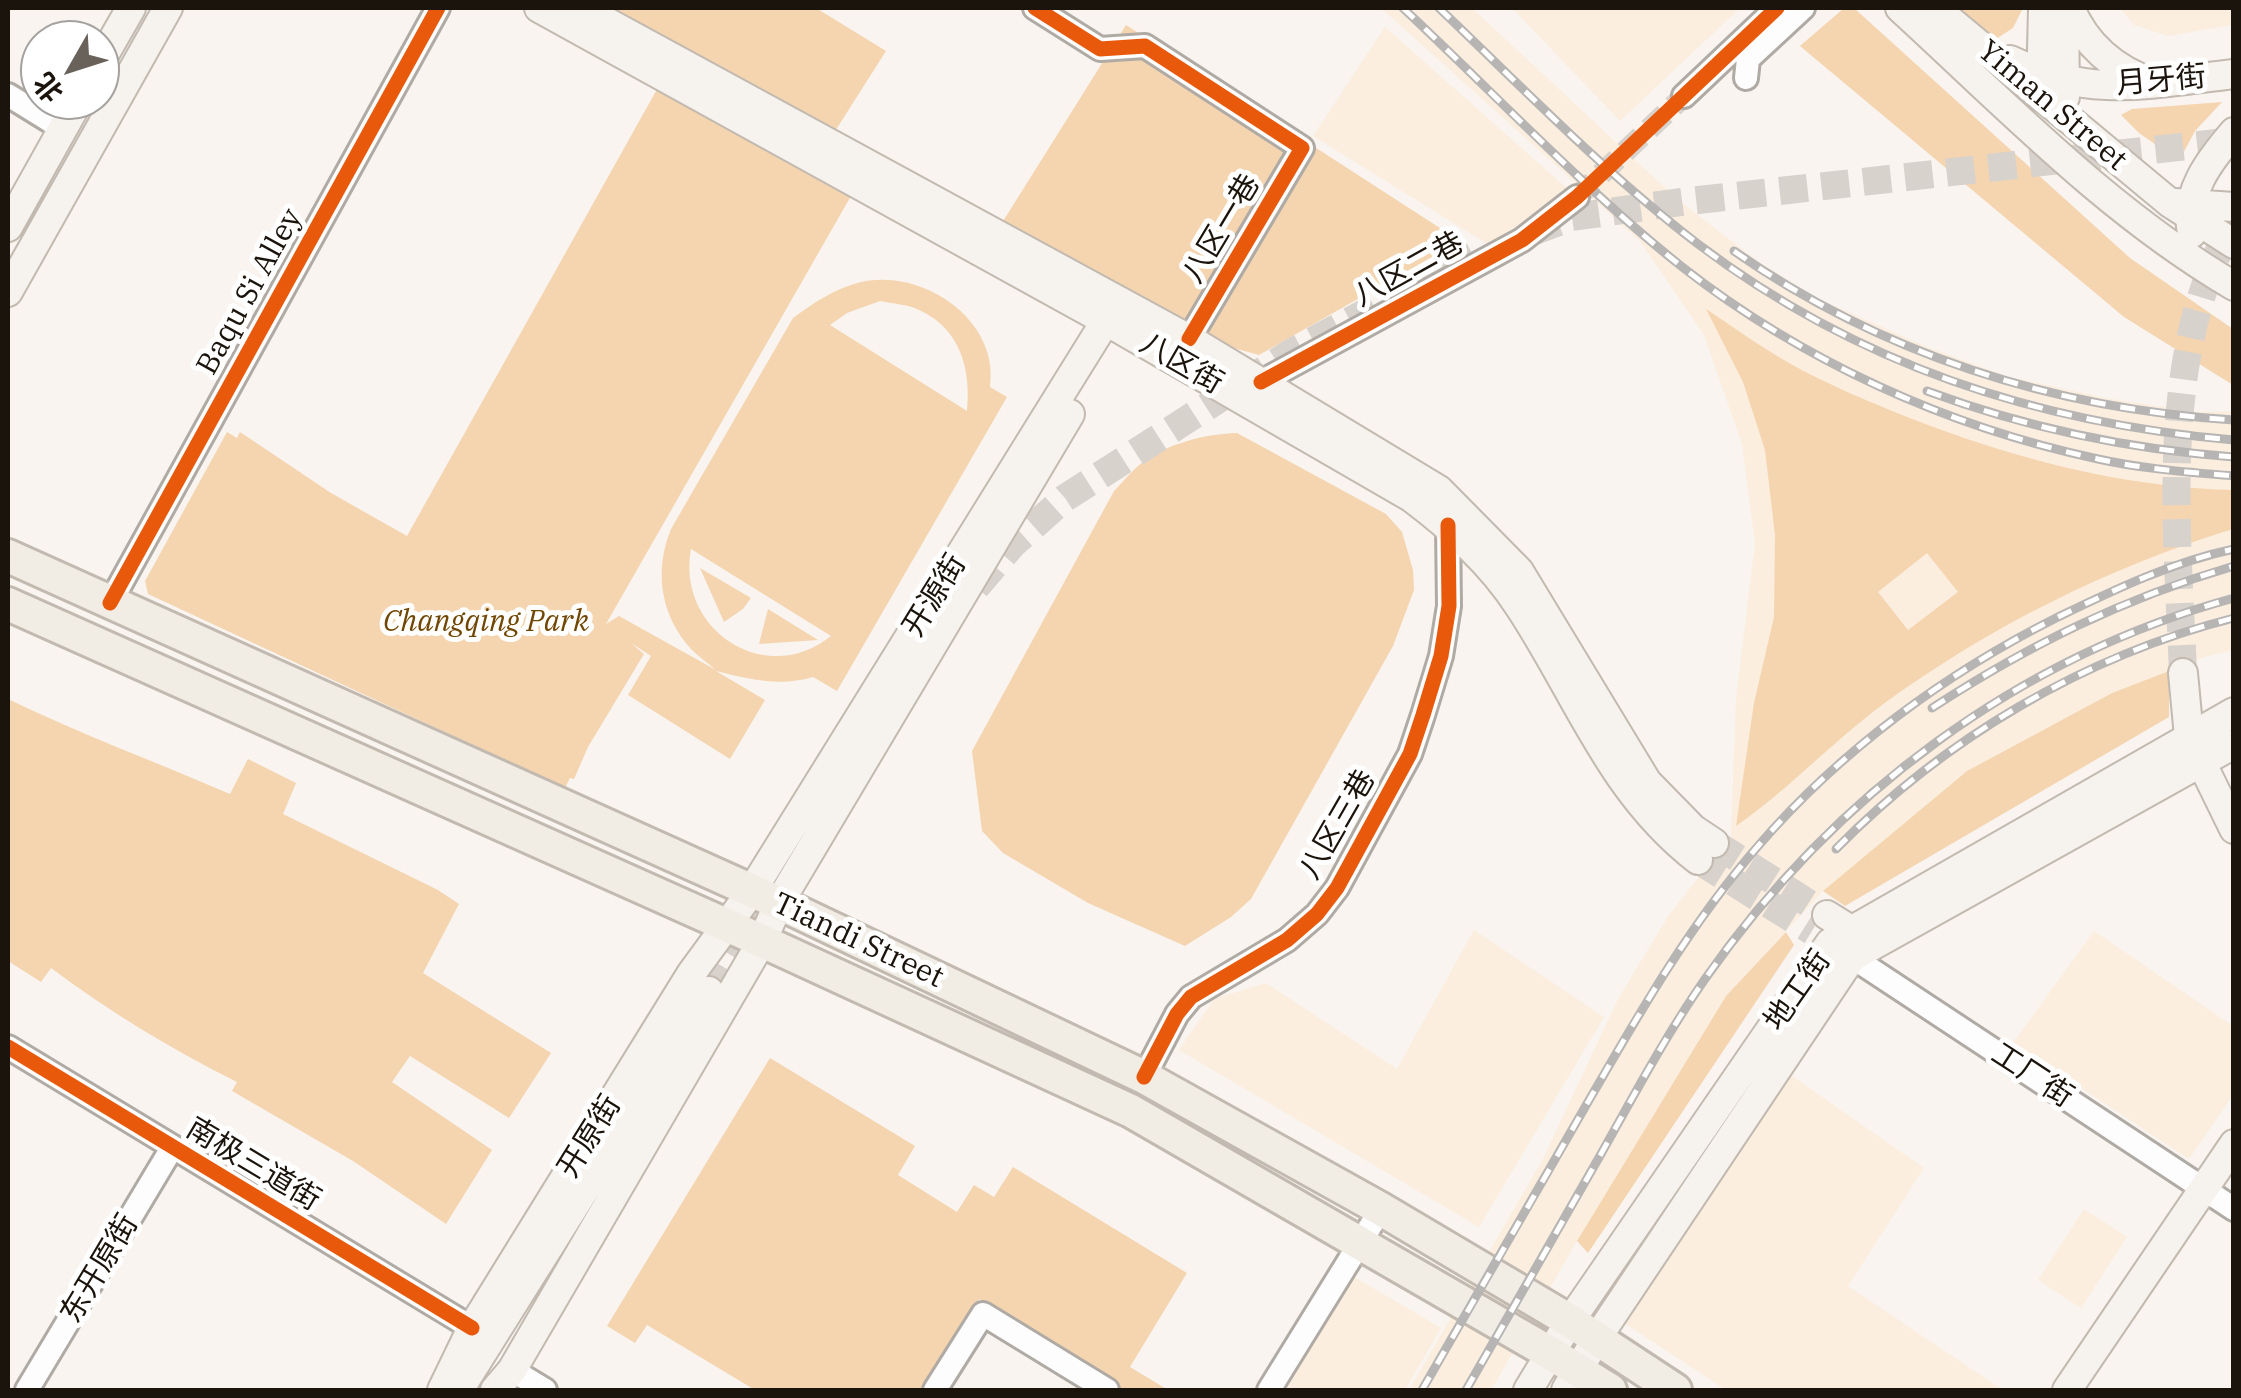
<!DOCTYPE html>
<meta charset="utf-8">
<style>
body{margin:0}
#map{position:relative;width:2241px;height:1398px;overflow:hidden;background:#f9f4ef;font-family:"IBM Plex Serif","Noto Sans SC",serif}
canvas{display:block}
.frame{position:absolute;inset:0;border:10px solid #1b140c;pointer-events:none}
.north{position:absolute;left:20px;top:20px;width:100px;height:100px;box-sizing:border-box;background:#fff;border:2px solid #a4a19e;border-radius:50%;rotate:231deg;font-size:28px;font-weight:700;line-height:40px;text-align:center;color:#1b140c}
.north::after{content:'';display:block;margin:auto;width:35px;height:45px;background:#69625b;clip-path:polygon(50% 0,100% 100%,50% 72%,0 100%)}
</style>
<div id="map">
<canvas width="2241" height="1398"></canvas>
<div class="frame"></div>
<div class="north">北</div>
</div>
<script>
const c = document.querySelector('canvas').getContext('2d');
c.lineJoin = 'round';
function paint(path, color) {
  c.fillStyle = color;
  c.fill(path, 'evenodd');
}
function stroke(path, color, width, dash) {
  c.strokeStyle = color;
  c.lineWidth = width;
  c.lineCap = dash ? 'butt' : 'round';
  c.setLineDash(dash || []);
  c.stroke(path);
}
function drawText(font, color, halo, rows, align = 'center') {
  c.font = font + ' "IBM Plex Serif","Noto Sans SC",serif';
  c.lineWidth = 10;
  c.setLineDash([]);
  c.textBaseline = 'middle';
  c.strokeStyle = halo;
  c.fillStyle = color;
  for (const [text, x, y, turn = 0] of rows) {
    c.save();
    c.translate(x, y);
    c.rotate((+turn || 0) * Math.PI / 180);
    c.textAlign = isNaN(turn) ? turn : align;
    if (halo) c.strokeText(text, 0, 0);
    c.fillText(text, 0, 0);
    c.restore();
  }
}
const built = new Path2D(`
 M 1381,8 L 1472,8 L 1677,199 L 1756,260 L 1819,299 L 1927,347 L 2006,376 L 2105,398 L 2196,412 L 2233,411 L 2233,650 L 2204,657 L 2112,693 L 1967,771 L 1823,891 L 1726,996 L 1577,1241 L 1491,1390 L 1409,1390 L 1543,1159 L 1618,999 L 1669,915 L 1731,836 L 1736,699 L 1755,544 L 1742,444 L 1704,335 L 1640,241 Z
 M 1512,8 L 1740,8 L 1620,121 Z
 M 2120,8 L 2233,8 L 2233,25 L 2168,36 L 2134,25 Z
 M 1385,27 L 1570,191 L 1531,226 L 1489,245 L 1313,136 Z
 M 1474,930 L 1604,1017 L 1479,1227 L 1179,1050 L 1214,999 L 1266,983 L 1397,1069 Z
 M 2094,931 L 2233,1026 L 2233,1095 L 2189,1159 L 2013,1043 Z
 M 1785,1071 L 1924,1168 L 1848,1286 L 2003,1390 L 1726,1390 L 1621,1321 Z
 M 2084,1209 L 2127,1237 L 2081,1308 L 2038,1280 Z
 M 1351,1275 L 1441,1328 L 1405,1390 L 1285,1390 Z`);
const green = new Path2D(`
 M 610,8 L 816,8 L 886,51 L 832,136 Z
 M 1844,8 L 1854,8 L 2130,258 L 2233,329 L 2233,385 L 2124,317 L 1800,46 Z
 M 1947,8 L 2023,8 L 2013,28 L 1996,39 L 1978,34 Z
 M 1126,25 L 1460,241 L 1259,355 L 1201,339 L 1000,226 Z
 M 660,84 L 855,189 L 606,624 L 619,616 L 716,670 C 708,663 699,657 691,649 C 660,615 654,570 671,529 L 793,318 C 813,303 836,288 861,282 C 923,268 1000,320 990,387 L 1007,397 L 837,691 L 813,677 C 779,687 749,679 716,671 L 765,700 L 730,759 L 628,695 L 651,656 L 631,643 L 644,654 L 588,747 L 574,779 L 570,778 L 565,788 L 148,594 L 145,581 L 227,432 L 237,438 L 240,432 L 331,493 L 407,536 ZM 880,301 C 892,304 908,304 919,310 C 961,329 971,370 967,411 L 830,325 L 847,313 ZM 691,549 L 831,636 C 765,689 676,629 691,549 Z
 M 2222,102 L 2195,131 L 2179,161 L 2139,133 L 2121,115 L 2132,109 Z
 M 1706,309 C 1733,327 1761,347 1789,363 C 1826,384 1868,401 1907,417 C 2012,458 2120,487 2233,490 L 2233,529 C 2107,568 1989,627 1882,705 C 1831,743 1788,790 1736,826 L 1754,703 L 1774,617 L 1775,535 L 1765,450 L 1743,382 ZM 1927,553 L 1958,592 L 1908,630 L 1878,592 Z
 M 1237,433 L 1386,514 L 1402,532 L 1413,570 L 1414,590 L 1393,646 L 1251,899 L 1231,917 L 1185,946 L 1088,903 L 1003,853 L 982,831 L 972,751 L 1114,491 C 1123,482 1133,469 1143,462 C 1169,443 1206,434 1237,433 Z
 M 700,568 L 751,598 L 743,609 L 724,622 Z
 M 768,609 L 818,640 L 759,644 Z
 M 2169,671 L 2169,717 L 1845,906 L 1823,891 L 1967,771 L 2112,693 Z
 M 8,699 C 80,734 156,762 230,794 L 248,759 L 296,783 L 283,814 L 438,890 L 459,904 L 423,973 L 551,1053 L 509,1118 L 410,1056 L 392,1082 L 492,1150 L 446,1224 L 353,1161 L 232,1091 L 237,1082 C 171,1049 110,1012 51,968 L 41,982 L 8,961 Z
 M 1786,932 L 1794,945 L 1588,1253 L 1577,1241 L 1726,996 Z
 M 770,1058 L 915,1146 L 898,1175 L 957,1212 L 974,1185 L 994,1197 L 1013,1167 L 1187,1273 L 1130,1367 L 1168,1390 L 1124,1390 L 979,1299 L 920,1390 L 755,1390 L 647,1325 L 635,1343 L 607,1326 Z`);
const minorTunnel = new Path2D(`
 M 1577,197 L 1684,96`);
const majorTunnel = new Path2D(`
 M 1532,232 L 1572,217 L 1689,201 L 2234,141
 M 976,587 L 1013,544 L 1065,498 L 1292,352 L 1473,255
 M 2183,673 C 2177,524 2158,354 2234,221
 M 1714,843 L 1827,915
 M 1698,860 L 1812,931
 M 709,991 L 829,792`);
const minor = new Path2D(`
 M 1035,8 L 1100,49 L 1145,46 L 1302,148 L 1189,339
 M 1746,78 L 1748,59 L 1803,8
 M 8,95 L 63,129
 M 1684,96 L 1777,8
 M 1261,382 L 1522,240 L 1577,197
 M 110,603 L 438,8
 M 1840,949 L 2234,1209
 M 8,1047 L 472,1328
 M 1144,1077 L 1177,1014 L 1191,997 L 1287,940 L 1317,914 L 1337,888 L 1410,754 L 1423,715 L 1441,656 L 1449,606 L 1448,525
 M 512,1370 L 545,1390
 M 27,1390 L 172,1148
 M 935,1390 L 983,1314 L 1107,1390
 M 1269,1390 L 1381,1209`);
const major = new Path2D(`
 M 539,8 L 1106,321 L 1412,498 C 1453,529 1491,563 1519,606 C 1578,695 1610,792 1698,860
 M 581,8 L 1189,339 L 1439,490 L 1519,571 L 1647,782 L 1693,829 L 1714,843
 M 1900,8 C 2006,105 2108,212 2234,286
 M 1935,8 L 2170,203 L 2234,244
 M 2064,8 L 2065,97
 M 2070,8 C 2086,46 2115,70 2153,83
 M 2010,60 C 2092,99 2148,84 2234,74
 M 100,62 L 131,8
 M 2041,91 L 2043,8
 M 2175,203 L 2234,207
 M 8,227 L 79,100
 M 2192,233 C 2184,193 2209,161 2234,132
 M 8,292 L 168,8
 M 2183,673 L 2189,737 L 2234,829
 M 1827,915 L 1851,930 L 1852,945
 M 442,1390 L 472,1328 L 691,974 L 751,892 L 1115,306
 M 459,1390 L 709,991
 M 495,1390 L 512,1370 L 762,941 L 779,903 L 1070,414
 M 1528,1390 L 1570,1321 L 1830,943 L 2234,712
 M 1566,1390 L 1597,1338 L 1852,957 L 2234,744
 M 2067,1390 L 2234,1144`);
const highway = new Path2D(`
 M 8,556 L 779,903 L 1144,1077 L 1381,1209 L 1570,1321 L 1675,1390
 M 8,604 L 762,941 L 1131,1111 L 1550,1353 L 1610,1390`);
const rail = new Path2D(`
 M 1403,8 C 1494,93 1584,189 1681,266 C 1802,361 1948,427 2098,459 C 2143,469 2188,472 2234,476
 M 1439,8 C 1523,88 1605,173 1698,244 C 1857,364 2036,423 2234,440
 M 1734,251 C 1881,354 2055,409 2234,420
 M 1927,391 C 2027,428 2127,449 2234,457
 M 1932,708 C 2029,645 2122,599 2234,566
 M 1836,849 C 1944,739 2084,656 2234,618
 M 1422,1390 C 1476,1297 1530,1203 1584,1109 C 1637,1017 1689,925 1759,845 C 1841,750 1946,673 2058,617 C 2114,590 2172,562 2234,549
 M 1466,1390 C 1511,1312 1556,1233 1601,1154 C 1634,1095 1666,1035 1705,979 C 1833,796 2018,657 2234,598`);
const cycleway = new Path2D(`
 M 1035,8 L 1100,49 L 1145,46 L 1302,148 L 1189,339
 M 1261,382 L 1522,240 L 1577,197 L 1777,8
 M 110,603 L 438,8
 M 8,1047 L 472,1328
 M 1144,1077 L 1177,1014 L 1191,997 L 1287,940 L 1317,914 L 1337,888 L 1410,754 L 1423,715 L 1441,656 L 1449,606 L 1448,525`);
const streetNames = [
 ["月牙街",2161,81,-5],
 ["Yiman Street",2052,106,40],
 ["八区一巷",1222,229,-59],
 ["八区二巷",1409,270,-29],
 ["Baqu Si Alley",250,292,-61],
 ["八区街",1181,364,30],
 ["开源街",935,596,-58],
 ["八区三巷",1338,825,-60],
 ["Tiandi Street",858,941,25],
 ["地工街",1798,991,-55],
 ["工厂街",2032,1076,33],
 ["开原街",590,1137,-58],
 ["南极三道街",253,1165,31],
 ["东开原街",100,1269,-59]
];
const parkNames = [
 ["Changqing Park",486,622]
];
paint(built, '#fbeede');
paint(green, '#f4d5b0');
stroke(minorTunnel, '#d8d2cd', 22, [22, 11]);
stroke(majorTunnel, '#d8d2cd', 28, [28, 14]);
stroke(minor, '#b0aaa4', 28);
stroke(major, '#c2bab0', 32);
stroke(highway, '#c2bab0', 38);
stroke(minor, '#fefdfd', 22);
stroke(major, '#f6f2ed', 28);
stroke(highway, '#f1ece4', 32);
stroke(rail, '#b7b5b4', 9);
stroke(rail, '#fff', 5, [15]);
stroke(cycleway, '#e8590c', 15);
drawText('30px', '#1b140c', '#fff', streetNames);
drawText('italic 30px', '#714600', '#fff', parkNames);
</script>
